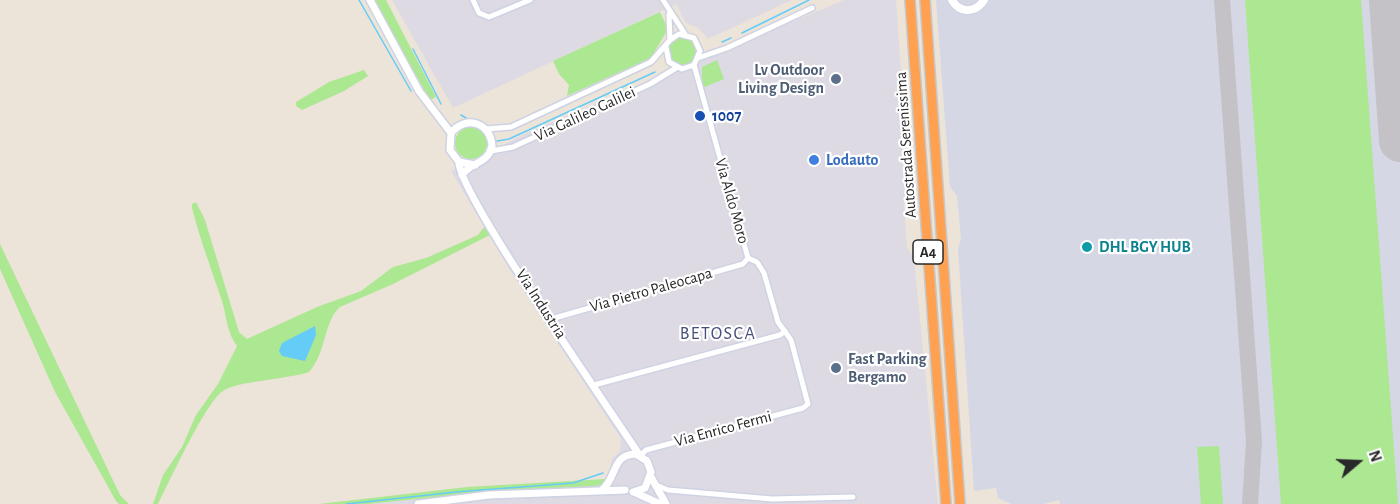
<!DOCTYPE html>
<style>
body{margin:0}
#map{position:relative;width:1400px;height:504px;overflow:hidden;background:#ece4d9;font-family:"Alegreya Sans",sans-serif}
canvas{display:block}
.north{position:absolute;left:1328px;top:432px;width:60px;height:60px;-webkit-text-stroke:4px #fff;paint-order:stroke;rotate:71deg;font-size:16px;font-weight:700;line-height:24px;text-align:center;color:#292929}
.north::after{content:'';display:block;margin:auto;width:21px;height:27px;background:#292929;clip-path:polygon(50% 0,100% 100%,50% 72%,0 100%)}
</style>
<div id="map">
<canvas width="1400" height="504"></canvas>
<div class="north">N</div>
</div>
<script>
const c = document.querySelector('canvas').getContext('2d');
c.lineJoin = 'round';
function paint(path, color) {
  c.fillStyle = color;
  c.fill(path, 'evenodd');
}
function stroke(path, color, width, dash) {
  c.strokeStyle = color;
  c.lineWidth = width;
  c.lineCap = dash ? 'butt' : 'round';
  c.setLineDash(dash || []);
  c.stroke(path);
}
function drawText(font, color, halo, rows, align = 'center') {
  c.font = font + ' "Alegreya Sans",sans-serif';
  c.lineWidth = 4.5;
  c.setLineDash([]);
  c.textBaseline = 'middle';
  c.strokeStyle = halo;
  c.fillStyle = color;
  for (const [text, x, y, turn = 0] of rows) {
    c.save();
    c.translate(x, y);
    c.rotate((+turn || 0) * Math.PI / 180);
    c.textAlign = isNaN(turn) ? turn : align;
    if (halo) c.strokeText(text, 0, 0);
    c.fillText(text, 0, 0);
    c.restore();
  }
}
const industrial = new Path2D(`
 M 392,0 L 792,0 L 708,39 L 698,28 L 686,23 L 676,4 L 453,108 Z
 M 844,0 L 896,0 L 909,189 L 904,205 L 907,247 L 914,258 L 938,504 L 366,504 L 469,494 L 607,485 L 612,459 L 620,451 L 621,439 L 505,262 L 451,171 L 531,131 Z`);
const airport = new Path2D(`
 M 936,0 L 1400,0 L 1400,504 L 1060,504 L 1059,500 L 1044,504 L 1011,504 L 998,498 L 996,488 L 974,491 L 958,249 L 961,239 L 957,196 L 950,187 Z`);
const green = new Path2D(`
 M 373,0 L 386,0 L 436,97 L 430,100 Z
 M 1245,0 L 1361,0 L 1398,504 L 1281,504 Z
 M 660,12 L 668,29 L 651,58 L 567,96 L 569,85 L 559,74 L 553,61 Z
 M669 51a14 14 0 1 1 28 0a14 14 0 1 1-28 0Z
 M 717,60 L 724,79 L 702,88 L 702,67 Z
 M 364,70 L 368,76 L 344,91 L 302,110 L 296,106 L 296,102 L 329,82 Z
 M455 143a16 16 0 1 1 32 0a16 16 0 1 1-32 0Z
 M 196,202 L 205,220 L 239,332 L 247,339 L 317,307 L 361,291 L 393,267 L 426,258 L 478,235 L 485,226 L 490,235 L 393,284 L 340,307 C 323,322 327,352 309,372 C 289,379 237,381 223,391 C 205,403 170,481 158,504 L 153,504 L 163,475 L 182,447 L 196,415 L 218,384 L 237,346 C 226,332 227,315 221,298 C 211,268 200,239 192,208 L 192,204 Z
 M 0,244 L 120,495 L 129,504 L 119,504 L 116,501 L 55,392 L 0,269 Z
 M 1219,446 L 1223,504 L 1201,504 L 1197,447 Z
 M 605,479 L 609,483 L 608,485 L 469,494 L 366,504 L 319,504 L 467,487 Z`);
const water = new Path2D(`
 M 315,326 L 316,335 L 305,361 L 282,356 L 279,351 L 282,343 Z`);
const stream = new Path2D(`
 M 359,0 L 411,91
 M 742,33 L 809,0
 M 722,42 L 731,38
 M 413,49 L 441,104
 M 461,115 L 466,118
 M 497,141 L 509,139 L 655,72
 M 346,504 L 456,492 L 573,483 L 603,473`);
const taxiway = new Path2D(`
 M 1222,0 L 1254,441 L 1250,504`);
const runway = new Path2D(`
 M 1390,0 L 1400,141`);
const minor = new Path2D(`
 M 473,0 L 479,13 L 489,17 L 530,0
 M 663,0 L 685,34
 M 669,14 L 670,40
 M 698,58 L 727,48 L 812,8
 M 694,65 L 748,258
 M 486,129 L 511,127 L 651,62 L 670,40 L 679,34 L 694,38 L 700,51 L 694,65 L 682,69 L 669,62 L 666,47
 M 491,151 L 513,147 L 650,84 L 676,68
 M 551,319 L 743,264 L 748,258
 M 594,385 L 780,335 L 785,331
 M 640,456 L 646,450 L 803,408 L 808,404 L 791,340 L 778,322 L 764,273 L 757,262 L 748,258
 M 656,485 L 668,490 L 772,499 L 853,497`);
const tertiary = new Path2D(`
 M 370,0 L 419,91 L 451,133
 M 459,162 C 458,193 613,414 640,456
 M 462,175 C 471,162 488,164 492,146 C 491,122 465,115 451,133 L 450,150 L 459,162 L 475,165
 M 651,477 L 666,504
 M 603,489 C 617,477 612,454 636,454 L 647,461 L 651,472 L 645,488 L 633,492
 M 636,493 L 660,504
 M 418,504 L 489,495 L 625,490`);
const secondary = new Path2D(`
 M 952,0 C 960,14 976,13 984,0`);
const motorway = new Path2D(`
 M 910,0 L 946,504
 M 925,0 L 960,504`);
const markers = [
 [836,79,6,"#5c6f8a"],
 [700,116,6,"#1a4fb4"],
 [814,160,6,"#3f7fe0"],
 [1087,247,6,"#0f9aa8"],
 [836,368,6,"#5c6f8a"]
];
const shields = [
 [928,252,30]
];
const shieldNames = [
 ["A4",928,252]
];
const serviceNames = [
 ["Lv Outdoor",824,70],
 ["Living Design",824,88],
 ["Fast Parking",848,359,"left"],
 ["Bergamo",848,377,"left"]
];
const streetNames = [
 ["Via Galileo Galilei",585,114,-25],
 ["Autostrada Serenissima",906,145,-94],
 ["Via Aldo Moro",732,201,74],
 ["Via Pietro Paleocapa",651,290,-16],
 ["Via Industria",541,304,57],
 ["Via Enrico Fermi",723,429,-15]
];
const transitNames = [
 ["1007",712,116]
];
const shopNames = [
 ["Lodauto",826,160]
];
const cultureNames = [
 ["DHL BGY HUB",1099,247]
];
const neighbourhoodNames = [
 ["BETOSCA",718,334]
];
paint(industrial, '#dddae4');
paint(airport, '#d5d7e5');
paint(green, '#ace791');
paint(water, '#64ccf6');
stroke(stream, '#64ccf6', 1.5);
stroke(taxiway, '#c4c2c7', 16);
stroke(runway, '#c4c2c7', 42);
stroke(minor, '#ced2e3', 8);
stroke(tertiary, '#ced2e3', 10);
stroke(secondary, '#ced2e3', 10);
stroke(motorway, '#c7c7c7', 12);
stroke(minor, '#fff', 5);
stroke(tertiary, '#fff', 7);
stroke(secondary, '#fff', 8);
stroke(motorway, '#ffa151', 9);
for (const [x, y, r, color] of markers) {
  const dot = new Path2D();
  dot.arc(x, y, r, 0, 2 * Math.PI);
  c.fillStyle = color;
  c.fill(dot);
  stroke(dot, '#fff', 2);
}
for (const [x, y, w] of shields) {
  const box = new Path2D();
  box.roundRect(x - w / 2, y - 12, w, 24, 4.5);
  c.fillStyle = '#fff';
  c.fill(box);
  stroke(box, '#292929', 1.5);
}
drawText('bold 15px', '#292929', null, shieldNames);
drawText('bold 16px', '#4e5e75', '#fff', serviceNames, 'right');
drawText('16px', '#292929', '#fff', streetNames);
drawText('bold 16px', '#164399', '#fff', transitNames, 'left');
drawText('bold 16px', '#366cbe', '#fff', shopNames, 'left');
drawText('bold 16px', '#0d838f', '#fff', cultureNames, 'left');
c.letterSpacing = '1.5px';
drawText('18px', '#464f7c', '#fff', neighbourhoodNames);
c.letterSpacing = '0px';
</script>
